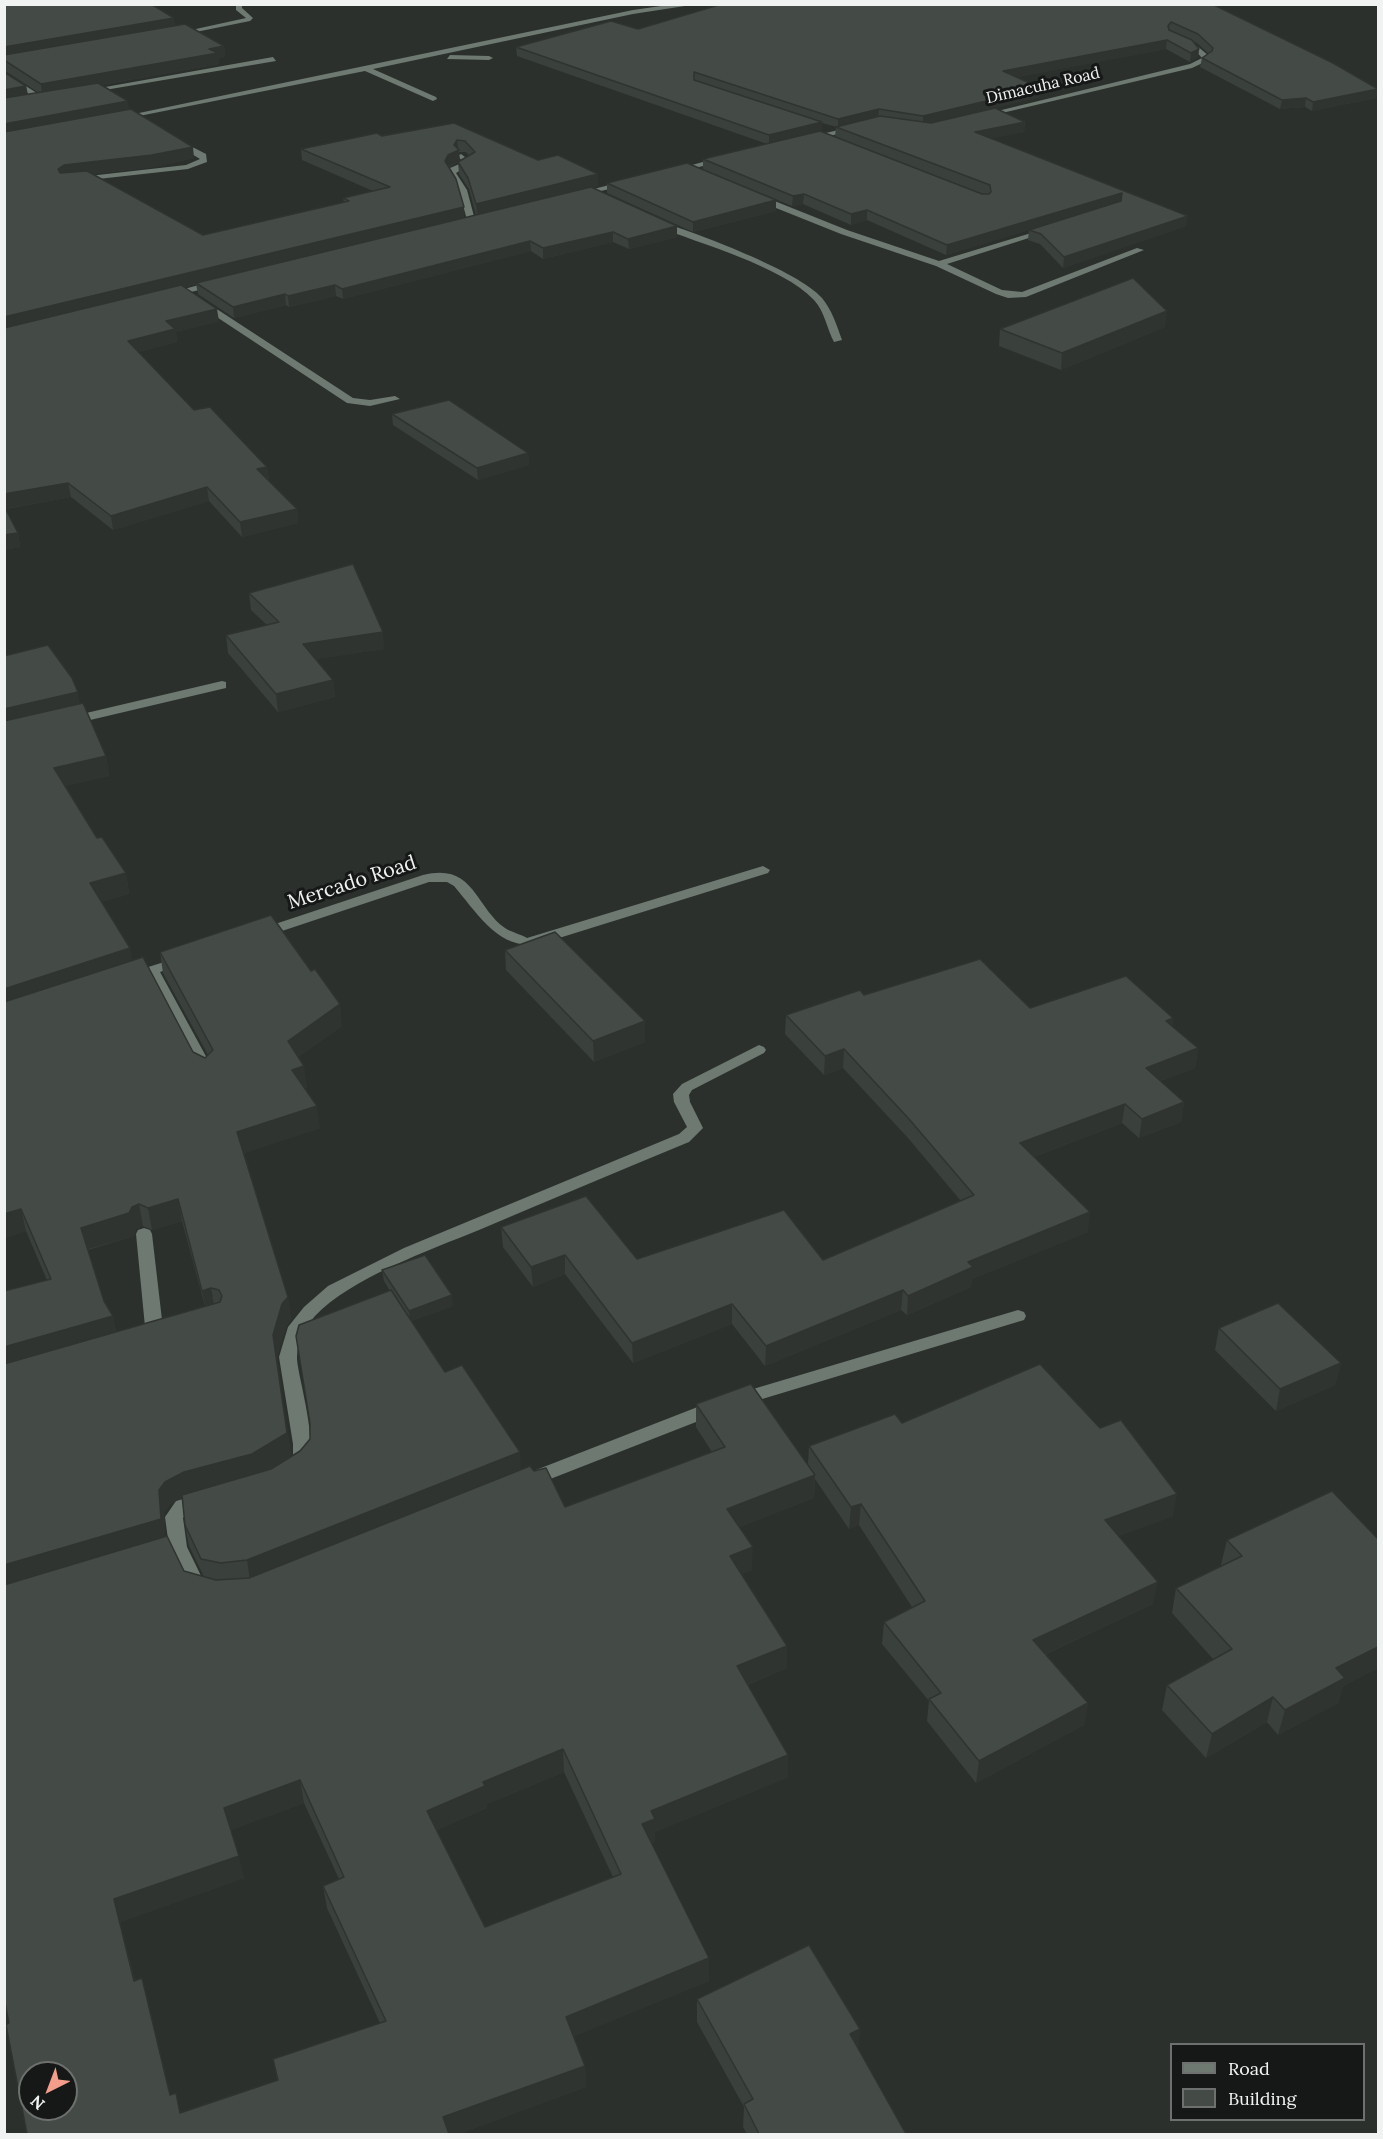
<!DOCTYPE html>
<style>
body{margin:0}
#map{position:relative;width:1383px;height:2139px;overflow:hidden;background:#2b302d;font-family:Lora,serif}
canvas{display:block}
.frame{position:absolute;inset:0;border:6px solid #f0f3f1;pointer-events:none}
.legend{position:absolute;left:1170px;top:2043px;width:195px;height:78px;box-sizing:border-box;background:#151816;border:2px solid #6d706e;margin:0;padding:8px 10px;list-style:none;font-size:18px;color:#f0f3f1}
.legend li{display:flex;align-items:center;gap:12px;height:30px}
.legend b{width:30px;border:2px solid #6d706e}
.north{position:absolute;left:18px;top:2061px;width:60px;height:60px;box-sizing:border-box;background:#151816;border:2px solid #6d706e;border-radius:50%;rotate:222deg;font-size:16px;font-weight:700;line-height:24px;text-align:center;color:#f0f3f1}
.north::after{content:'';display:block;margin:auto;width:21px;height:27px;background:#f49d8b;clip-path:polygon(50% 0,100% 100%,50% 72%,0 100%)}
</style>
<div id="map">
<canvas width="1383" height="2139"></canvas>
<div class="frame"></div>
<ul class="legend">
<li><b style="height:8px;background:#6d7971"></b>Road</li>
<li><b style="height:16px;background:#444a46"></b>Building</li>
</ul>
<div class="north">N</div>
</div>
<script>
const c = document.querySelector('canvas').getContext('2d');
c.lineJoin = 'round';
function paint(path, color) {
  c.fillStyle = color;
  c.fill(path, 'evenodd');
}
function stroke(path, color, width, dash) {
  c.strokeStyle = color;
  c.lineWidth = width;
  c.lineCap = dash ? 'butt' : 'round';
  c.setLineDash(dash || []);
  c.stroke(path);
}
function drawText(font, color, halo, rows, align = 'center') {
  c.font = font + ' Lora,serif';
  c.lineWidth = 6;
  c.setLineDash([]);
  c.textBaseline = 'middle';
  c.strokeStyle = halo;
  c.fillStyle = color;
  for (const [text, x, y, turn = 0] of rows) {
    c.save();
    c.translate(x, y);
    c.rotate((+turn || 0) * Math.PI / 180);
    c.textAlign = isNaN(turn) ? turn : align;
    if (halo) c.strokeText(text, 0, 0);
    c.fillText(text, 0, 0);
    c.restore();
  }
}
const minor = new Path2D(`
 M 236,4 L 242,4 L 242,8 L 253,18 L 250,21 L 176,36 L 173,34 L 246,18 L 236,10 Z
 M 675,4 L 698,4 L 633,14 L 373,69 L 436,97 L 437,99 L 433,101 L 365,71 L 119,120 L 115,118 L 633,10 Z
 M 1182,38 L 1196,45 L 1209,56 L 1209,60 L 1192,68 L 981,118 L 977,116 L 1190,64 L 1202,58 L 1192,47 L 1180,41 Z
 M 450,55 L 489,56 L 493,58 L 489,60 L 447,59 Z
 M 273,57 L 276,61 L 87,93 L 83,91 Z
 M 4,72 L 43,97 L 43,101 L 37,101 L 4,78 Z
 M 855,126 L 859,128 L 858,130 L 809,140 L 805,138 Z
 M 175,138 L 206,154 L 207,162 L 188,169 L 80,181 L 76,179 L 80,177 L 186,165 L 200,159 L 172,142 L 171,140 Z
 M 461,154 L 473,163 L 456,173 L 467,190 L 475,220 L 471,223 L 467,220 L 459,190 L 448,173 L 450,168 L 464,162 L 457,156 Z
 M 721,157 L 725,159 L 724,161 L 674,173 L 670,171 Z
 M 625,181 L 628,181 L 628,185 L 578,196 L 574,194 Z
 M 756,196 L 762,196 L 847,230 L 939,261 L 1051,227 L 1051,231 L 947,264 L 1002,290 L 1022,292 L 1137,248 L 1144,250 L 1026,297 L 1008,298 L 996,294 L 936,266 L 841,234 L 756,200 Z
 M 659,221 C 696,233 799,271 822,298 C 832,310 837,326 842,340 L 834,342 C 827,329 825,312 814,300 C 782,266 700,244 656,226 L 655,224 Z
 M 217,280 L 220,281 L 220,285 L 170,297 L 166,294 Z
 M 200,302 L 206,302 L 353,398 L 370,400 L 395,396 L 400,399 L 370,406 L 347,403 L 200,306 Z
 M 222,681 L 226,682 L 226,688 L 69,725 L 63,721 L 65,718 Z
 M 763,866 L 770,870 L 768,873 L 543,943 C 501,954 478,914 454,886 L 447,882 L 429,882 L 267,936 L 262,937 L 255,933 L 257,930 L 423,875 C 474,862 475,907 505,928 C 511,932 520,934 527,938 Z
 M 180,957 L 187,961 L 185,964 L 160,972 L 214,1071 L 206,1076 L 198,1071 L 148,976 L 131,981 L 124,977 L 126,974 Z
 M 759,1045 L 764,1047 L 766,1050 L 764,1053 L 692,1090 L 689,1095 L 690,1102 L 703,1128 L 689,1142 C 619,1171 549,1200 479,1230 C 432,1249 349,1279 315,1316 C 305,1328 297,1341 297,1357 C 296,1375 333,1485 289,1471 L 286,1466 L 293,1457 L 293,1444 L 279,1357 L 288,1327 L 304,1307 L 328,1286 L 404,1248 L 679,1134 L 687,1127 L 674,1102 L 673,1094 L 682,1084 Z
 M 144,1228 L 150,1230 L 152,1234 L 164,1337 L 161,1341 L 149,1341 L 146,1337 L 136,1234 L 138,1230 Z
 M 1018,1310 L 1024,1312 L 1026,1316 L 1024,1320 L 739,1406 L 733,1405 L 730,1400 L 733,1395 Z
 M 713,1401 L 719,1403 L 722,1408 L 719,1413 L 535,1485 L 529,1487 L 523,1485 L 520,1480 L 523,1475 Z
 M 201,1494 L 207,1496 L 210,1501 L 207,1506 L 189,1511 L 183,1518 L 187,1547 L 204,1582 L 211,1589 L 208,1594 L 201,1597 L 190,1592 L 169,1547 L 165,1517 L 176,1501 Z`);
const wall = new Path2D(`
 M 4,4 L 175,26 L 224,46 L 225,56 L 219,58 L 219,64 L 101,85 L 129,110 L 194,158 L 154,167 L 92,174 L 203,235 L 344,203 L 343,198 L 373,191 L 302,160 L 301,149 L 454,123 L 538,160 L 598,174 L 598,186 L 592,187 L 677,237 L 629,249 L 613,242 L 543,259 L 531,251 L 343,299 L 336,296 L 289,307 L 286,305 L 234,318 L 198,294 L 196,284 L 184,287 L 219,321 L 176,332 L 177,342 L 138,352 L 194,410 L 267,467 L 269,481 L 297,509 L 298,523 L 242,537 L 209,501 L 113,530 L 71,497 L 6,509 L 18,533 L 20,547 L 4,550 L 4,72 L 26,86 L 28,94 L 39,93 L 4,70 ZM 459,152 L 466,152 L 469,156 L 458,162 L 459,174 L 469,189 L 476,215 L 464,218 L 464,207 L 449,167 L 460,161 Z
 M 1212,4 L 1378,89 L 1376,98 L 1312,111 L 1305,107 L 1280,109 L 1200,67 L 1202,58 L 1209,54 L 1197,43 L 1192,41 L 1199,49 L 1198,57 L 1190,62 L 1166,49 L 1017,77 L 1040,97 L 930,123 L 1025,122 L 1024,132 L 991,138 L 1186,226 L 1063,268 L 1040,244 L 1028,240 L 1029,230 L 946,255 L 867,220 L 851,225 L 803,204 L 792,206 L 703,170 L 703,159 L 767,144 L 517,56 L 516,47 ZM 822,123 L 837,127 L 836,127 L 835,137 L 822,132 Z
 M 607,183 L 776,200 L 776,211 L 693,232 L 607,193 Z
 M 1165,327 L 1061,370 L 999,346 L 1000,329 Z
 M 392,414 L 528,453 L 529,465 L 478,480 L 393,425 Z
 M 249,593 L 384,649 L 316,659 L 333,680 L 335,697 L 278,712 L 228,653 L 226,635 L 267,625 L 251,610 Z
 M 4,656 L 80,704 L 106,756 L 109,776 L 65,786 L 97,838 L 126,873 L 129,894 L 101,902 L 133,961 L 193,1052 L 205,1058 L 208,1055 L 163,973 L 160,952 L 342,1026 L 298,1057 L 307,1087 L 305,1088 L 320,1128 L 244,1153 L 288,1297 L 291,1320 L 286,1326 L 277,1357 L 291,1456 L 268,1470 L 300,1451 L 310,1439 L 390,1291 L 384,1281 L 382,1270 L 453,1306 L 412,1321 L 445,1372 L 521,1470 L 534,1471 L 565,1507 L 712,1452 L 696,1427 L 696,1404 L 808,1464 L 809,1446 L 902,1423 L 1173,1516 L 1118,1536 L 1153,1604 L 1046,1654 L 1088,1703 L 1084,1725 L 976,1783 L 927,1721 L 929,1701 L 882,1644 L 884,1622 L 912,1607 L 859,1525 L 849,1529 L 815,1479 L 814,1498 L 739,1527 L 752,1570 L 741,1574 L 787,1668 L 747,1685 L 788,1755 L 788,1777 L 655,1832 L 655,1841 L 652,1843 L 709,1981 L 574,2036 L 585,2066 L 586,2087 L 458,2134 L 27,2134 L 9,2023 L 47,1280 L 26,1231 L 4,1238 ZM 182,1221 L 205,1306 L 116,1332 L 113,1316 L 104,1301 L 88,1250 L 134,1236 L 136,1229 L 143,1226 L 152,1230 ZM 182,1498 L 185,1525 L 189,1546 L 204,1577 L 184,1571 L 165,1537 L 164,1513 L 170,1504 ZM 564,1772 L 613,1877 L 485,1927 L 437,1830 L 487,1808 L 487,1804 ZM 304,1803 L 339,1879 L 323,1886 L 327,1908 L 380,2023 L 273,2059 L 277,2080 L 181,2112 L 170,2095 L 142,1978 L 135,1981 L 120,1922 L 244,1878 L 231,1830 Z
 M 505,950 L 645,1021 L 645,1042 L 594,1062 L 506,970 Z
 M 864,995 L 1173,1018 L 1172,1026 L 1198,1048 L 1195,1068 L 1160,1081 L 1184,1102 L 1181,1122 L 1139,1138 L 1122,1123 L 1034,1157 L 1088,1232 L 972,1279 L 971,1287 L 907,1315 L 901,1310 L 765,1366 L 732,1324 L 633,1363 L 565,1274 L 533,1287 L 503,1247 L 501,1227 L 637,1259 L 823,1260 L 961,1201 L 908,1138 L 843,1068 L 824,1075 L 785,1034 L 786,1015 Z
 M 1219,1328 L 1341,1363 L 1335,1385 L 1276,1411 L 1215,1350 Z
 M 1378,1539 L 1378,1668 L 1343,1686 L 1338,1703 L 1278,1735 L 1267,1722 L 1206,1758 L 1162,1710 L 1167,1685 L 1213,1659 L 1172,1613 L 1176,1588 L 1223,1566 L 1221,1565 L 1227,1540 Z
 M 697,1999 L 860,2029 L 858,2049 L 906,2134 L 747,2134 L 743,2127 L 744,2107 L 697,2022 Z`);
const shadedWall = new Path2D(`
 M 174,18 L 176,28 L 4,58 L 4,47 Z
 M 1167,40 L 1166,49 L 1003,80 L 1003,71 Z
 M 224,46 L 225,56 L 219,58 L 219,64 L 42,95 L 41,84 Z
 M 1199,49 L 1198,57 L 1190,62 L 1191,53 Z
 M 26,86 L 28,97 L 4,102 L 4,90 Z
 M 1041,88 L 1040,97 L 923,125 L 923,116 Z
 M 1378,89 L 1376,98 L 1312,111 L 1313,102 Z
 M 1306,98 L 1305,107 L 1280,109 L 1282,100 Z
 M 128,101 L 130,112 L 4,136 L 4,124 Z
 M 879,109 L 878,118 L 838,128 L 838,119 Z
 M 822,122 L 822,132 L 769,144 L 769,135 Z
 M 1025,122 L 1024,132 L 974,142 L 975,132 Z
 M 457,140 L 460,161 L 449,166 L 446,172 L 445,161 Z
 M 193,147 L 194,158 L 154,167 L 66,177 L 60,180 L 58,169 L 64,165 Z
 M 598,174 L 598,186 L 477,215 L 476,204 Z
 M 1122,193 L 1120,203 L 946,255 L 947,245 Z
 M 804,194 L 803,204 L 792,206 L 793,196 Z
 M 776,200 L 776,211 L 693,232 L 693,222 Z
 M 464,207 L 464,218 L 4,331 L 4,317 Z
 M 867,210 L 867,220 L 851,225 L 851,214 Z
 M 1188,216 L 1186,226 L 1063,268 L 1064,257 Z
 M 677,226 L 677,237 L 629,249 L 628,239 Z
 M 613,232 L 613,242 L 543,259 L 543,248 Z
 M 530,241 L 531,251 L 343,299 L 342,289 Z
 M 335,285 L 336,296 L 289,307 L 288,296 Z
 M 285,294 L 286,305 L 234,318 L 233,307 Z
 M 217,309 L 219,321 L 176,332 L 177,342 L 130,354 L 128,341 L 166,321 Z
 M 1167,311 L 1165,327 L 1061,370 L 1062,353 Z
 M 528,453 L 529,465 L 478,480 L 477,468 Z
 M 267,467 L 269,481 L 257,469 Z
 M 68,483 L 71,497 L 4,509 L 4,494 Z
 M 207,487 L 209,501 L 113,530 L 111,516 Z
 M 297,509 L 298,523 L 242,537 L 240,522 Z
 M 18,533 L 20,547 L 4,550 L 4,535 Z
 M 383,632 L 384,649 L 305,661 L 303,644 Z
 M 333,680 L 335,697 L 278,712 L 276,694 Z
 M 78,692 L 81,712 L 4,730 L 4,709 Z
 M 106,756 L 109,776 L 58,788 L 54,768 Z
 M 126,873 L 129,894 L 94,904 L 90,883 Z
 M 130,948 L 134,969 L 4,1012 L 4,989 Z
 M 340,1004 L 342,1026 L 291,1062 L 288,1041 Z
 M 1173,1018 L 1170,1037 L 1166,1021 Z
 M 645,1021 L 645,1042 L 594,1062 L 593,1041 Z
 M 1198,1048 L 1195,1068 L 1143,1087 L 1146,1068 Z
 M 844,1049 L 843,1068 L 824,1075 L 825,1056 Z
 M 304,1066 L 307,1087 L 295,1091 L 292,1070 Z
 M 1184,1102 L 1181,1122 L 1139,1138 L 1142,1119 Z
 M 1125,1104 L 1122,1123 L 1018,1163 L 1020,1143 Z
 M 317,1106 L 320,1128 L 241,1154 L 237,1132 Z
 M 178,1199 L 182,1221 L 152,1230 L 148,1208 Z
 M 139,1204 L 143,1226 L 136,1229 L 134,1236 L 85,1250 L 81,1228 Z
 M 21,1209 L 26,1231 L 4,1238 L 4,1214 Z
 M 1090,1212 L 1088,1232 L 972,1279 L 971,1287 L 907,1315 L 908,1296 L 968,1262 Z
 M 565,1255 L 565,1274 L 533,1287 L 531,1267 Z
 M 211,1288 L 215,1311 L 207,1314 L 202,1291 Z
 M 903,1290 L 901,1310 L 765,1366 L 766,1346 Z
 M 452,1295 L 453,1306 L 410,1322 L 409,1311 Z
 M 288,1297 L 291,1320 L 286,1326 L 277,1357 L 291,1456 L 256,1477 L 189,1494 L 170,1504 L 164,1513 L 166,1541 L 4,1590 L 4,1565 L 159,1490 L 273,1335 L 282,1304 Z
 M 732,1304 L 732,1324 L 633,1363 L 632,1343 Z
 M 113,1316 L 117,1339 L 4,1372 L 4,1347 Z
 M 1341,1363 L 1335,1385 L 1276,1411 L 1280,1389 Z
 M 520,1452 L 521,1473 L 250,1581 L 247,1560 Z
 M 815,1475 L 814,1498 L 726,1532 L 727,1509 Z
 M 1177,1494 L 1173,1516 L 1101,1542 L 1105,1520 Z
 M 861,1504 L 859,1525 L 849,1529 L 851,1507 Z
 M 753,1547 L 752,1570 L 729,1579 L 730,1556 Z
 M 1158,1582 L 1153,1604 L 1030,1661 L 1033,1640 Z
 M 787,1646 L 787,1668 L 736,1689 L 737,1666 Z
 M 1378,1647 L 1378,1668 L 1343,1686 L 1338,1703 L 1278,1735 L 1285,1710 L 1336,1668 Z
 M 1273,1697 L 1267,1722 L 1206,1758 L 1212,1734 Z
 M 1088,1703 L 1084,1725 L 976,1783 L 979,1761 Z
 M 563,1749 L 564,1772 L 487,1804 L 487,1808 L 430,1833 L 427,1811 L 483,1782 Z
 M 788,1755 L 788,1777 L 655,1832 L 655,1841 L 643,1846 L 642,1824 L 651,1811 Z
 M 300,1780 L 304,1803 L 229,1831 L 224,1808 Z
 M 239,1856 L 244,1878 L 120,1922 L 140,2003 L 114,1899 Z
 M 709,1958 L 709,1981 L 568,2039 L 566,2017 Z
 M 142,1978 L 148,2000 L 176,2117 L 170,2095 Z
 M 860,2029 L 858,2053 L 850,2034 Z
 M 585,2066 L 586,2087 L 458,2134 L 446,2134 L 443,2117 Z`);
const building = new Path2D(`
 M 4,4 L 151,4 L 174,18 L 4,47 Z
 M 722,4 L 1212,4 L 1333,63 L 1378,89 L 1313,102 L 1306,98 L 1282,100 L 1202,58 L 1212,51 L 1213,48 L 1198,34 L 1171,22 L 1168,26 L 1169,30 L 1192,40 L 1199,49 L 1191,53 L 1167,40 L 1003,71 L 1041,88 L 923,116 L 879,109 L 838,119 L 694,72 L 694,80 L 822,122 L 769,135 L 516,47 L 611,21 L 638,29 Z
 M 185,24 L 224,46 L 209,49 L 218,53 L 41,84 L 4,60 L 4,55 Z
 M 4,72 L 26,86 L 4,90 Z
 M 98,83 L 128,101 L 4,124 L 4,98 Z
 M 995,108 L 1025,122 L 975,132 L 1188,216 L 1064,257 L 1041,234 L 1029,230 L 1121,201 L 1122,193 L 947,245 L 867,210 L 851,214 L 804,194 L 793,196 L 703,159 L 820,131 L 982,194 L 989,194 L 991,192 L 990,185 L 836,127 L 880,116 L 931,123 Z
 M 131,109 L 193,147 L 152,155 L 64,165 L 58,169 L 60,173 L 87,171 L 203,235 L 349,201 L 343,198 L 390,187 L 301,149 L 377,133 L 382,136 L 454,123 L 538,160 L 558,155 L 598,174 L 476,204 L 468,178 L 458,162 L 475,152 L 465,141 L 457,140 L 454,145 L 459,150 L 448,155 L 445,161 L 456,179 L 464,207 L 4,317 L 4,132 Z
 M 687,163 L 776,200 L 693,222 L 607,183 Z
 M 591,187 L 677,226 L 628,239 L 613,232 L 543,248 L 530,241 L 342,289 L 335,285 L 288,296 L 285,294 L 233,307 L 196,283 Z
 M 1133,278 L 1167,311 L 1062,353 L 1000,329 Z
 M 181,285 L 217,309 L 166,321 L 175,329 L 128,341 L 194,410 L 210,407 L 267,467 L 257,469 L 297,509 L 240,522 L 207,487 L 111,516 L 68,483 L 4,494 L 4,328 Z
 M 449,400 L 528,453 L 477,468 L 392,414 Z
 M 4,506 L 18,533 L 4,535 Z
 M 353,564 L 383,632 L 303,644 L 333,680 L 276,694 L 226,635 L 279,622 L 249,593 Z
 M 48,645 L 72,678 L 78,692 L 4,709 L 4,656 Z
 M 83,703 L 106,756 L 54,768 L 97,838 L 102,837 L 126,873 L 90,883 L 130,948 L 4,989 L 4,721 Z
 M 271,915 L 311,971 L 315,969 L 340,1004 L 288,1041 L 304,1066 L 292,1070 L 317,1106 L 237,1132 L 288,1297 L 282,1304 L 273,1335 L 287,1433 L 252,1454 L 184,1472 L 165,1482 L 159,1490 L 161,1519 L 4,1565 L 4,1364 L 220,1302 L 222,1296 L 219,1290 L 211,1288 L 202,1291 L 178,1199 L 148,1208 L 139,1204 L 132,1207 L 129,1213 L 81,1228 L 104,1301 L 113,1316 L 4,1347 L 4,1291 L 51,1279 L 21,1209 L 4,1214 L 4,1002 L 143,957 L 193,1052 L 205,1058 L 213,1050 L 160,952 Z
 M 555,932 L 645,1021 L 593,1041 L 505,950 Z
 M 980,959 L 1030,1008 L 1126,976 L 1173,1018 L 1166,1021 L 1198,1048 L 1146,1068 L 1184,1102 L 1142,1119 L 1125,1104 L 1020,1143 L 1090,1212 L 968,1262 L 973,1267 L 908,1296 L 903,1290 L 766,1346 L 732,1304 L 632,1343 L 565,1255 L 531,1267 L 501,1227 L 586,1196 L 637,1259 L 784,1210 L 823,1260 L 974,1195 L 909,1119 L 844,1049 L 825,1056 L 786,1015 L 860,990 L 864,995 Z
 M 425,1255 L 452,1295 L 409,1311 L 382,1270 Z
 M 391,1290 L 445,1372 L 462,1365 L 520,1452 L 247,1560 L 221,1563 L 201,1559 L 185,1525 L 182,1495 L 271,1469 L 300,1451 L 310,1439 L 310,1423 L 296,1336 L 299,1325 Z
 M 1278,1303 L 1341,1363 L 1280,1389 L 1219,1328 Z
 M 1040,1364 L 1100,1428 L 1121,1420 L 1177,1494 L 1105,1520 L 1158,1582 L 1033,1640 L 1088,1703 L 979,1761 L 929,1699 L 941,1693 L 884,1622 L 925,1601 L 861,1504 L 851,1507 L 809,1446 L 895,1414 L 902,1423 Z
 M 751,1384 L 815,1475 L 727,1509 L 753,1547 L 730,1556 L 787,1646 L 737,1666 L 788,1755 L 651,1811 L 655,1819 L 642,1824 L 709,1958 L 566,2017 L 585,2066 L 443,2117 L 449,2134 L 27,2134 L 6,2025 L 9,2023 L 4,1998 L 4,1585 L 167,1536 L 184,1571 L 216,1580 L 249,1578 L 530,1466 L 534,1471 L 546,1468 L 565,1507 L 725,1447 L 696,1404 ZM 563,1749 L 621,1874 L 485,1927 L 427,1811 L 485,1786 L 483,1782 ZM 300,1780 L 344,1877 L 323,1886 L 386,2021 L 273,2059 L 278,2080 L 180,2113 L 176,2093 L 170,2095 L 142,1978 L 134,1981 L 114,1899 L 239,1856 L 224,1808 ZM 30,2073 L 66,2073 L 66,2109 L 30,2109 Z
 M 1332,1491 L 1378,1539 L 1378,1647 L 1336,1668 L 1345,1678 L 1285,1710 L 1273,1697 L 1212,1734 L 1167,1685 L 1232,1649 L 1176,1588 L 1242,1556 L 1227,1540 Z
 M 809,1945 L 860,2029 L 850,2034 L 906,2134 L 759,2134 L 744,2104 L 753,2099 L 697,1999 Z`);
const farStreetnames = [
 ["Dimacuha Road",1043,86,-13]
];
const streetNames = [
 ["Mercado Road",352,883,-18]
];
paint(minor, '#6d7971');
paint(wall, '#3a403c');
paint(shadedWall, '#303431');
paint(building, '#444a46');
stroke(building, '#303431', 1.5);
drawText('16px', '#f0f3f1', '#151816', farStreetnames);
drawText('20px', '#f0f3f1', '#151816', streetNames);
</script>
